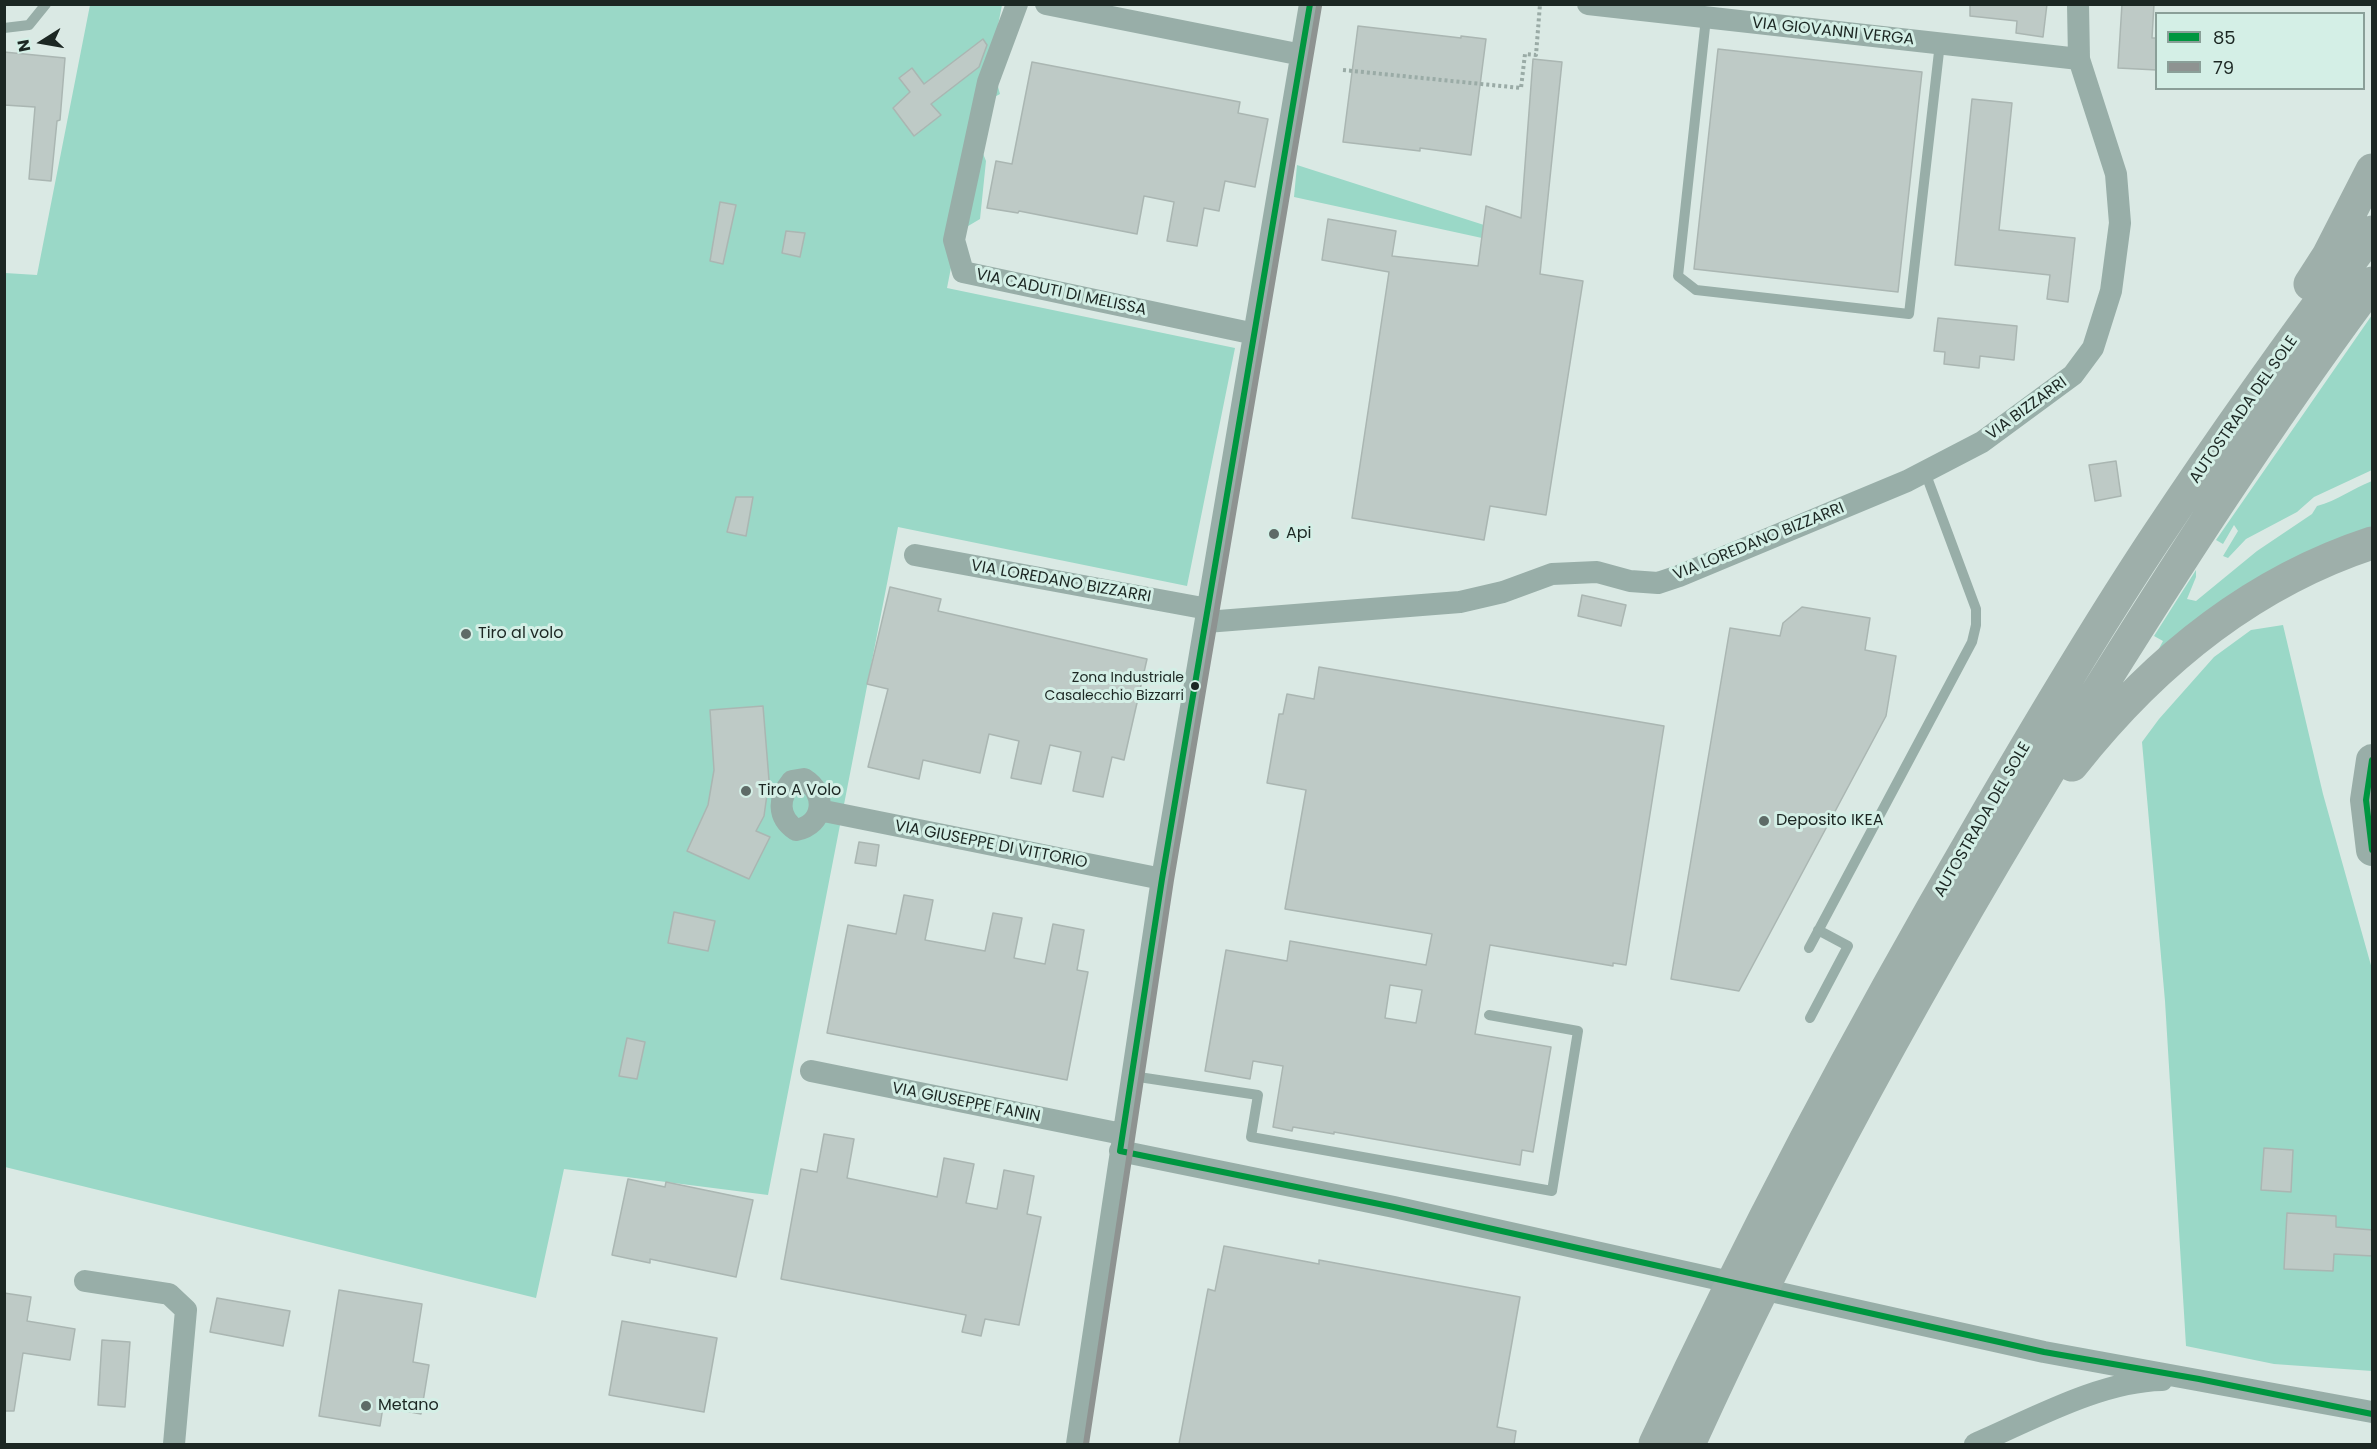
<!DOCTYPE html>
<html>
<head>
<meta charset="utf-8">
<style>
  body { margin:0 }
  #map { position:relative; width:2377px; height:1449px; overflow:hidden; background:#dae9e4; font-family:Poppins,sans-serif }
  canvas { display:block }
  .frame { position:absolute; inset:0; border:6px solid #1c2723; pointer-events:none }
  .legend { position:absolute; left:2155px; top:12px; width:210px; height:78px; box-sizing:border-box; background:#d4efe6; border:2px solid #8a9f98; margin:0; padding:8px 10px; list-style:none; font-size:18px; color:#1c2723 }
  .legend li { display:flex; align-items:center; gap:12px; height:30px }
  .legend b { width:30px; border:2px solid #8a9f98 }
  .north { position:absolute; left:12px; top:12px; width:60px; height:60px; -webkit-text-stroke:4px #d4efe6; paint-order:stroke; rotate:259deg; font-size:16px; font-weight:700; line-height:24px; text-align:center; color:#1c2723 }
  .north::after { content:''; display:block; margin:auto; width:21px; height:27px; background:#1c2723; clip-path:polygon(50% 0,100% 100%,50% 72%,0 100%) }
</style>
</head>
<body>
<div id="map">
<canvas width="2377" height="1449"></canvas>
<div class="frame"></div>
<ul class="legend">
<li><b style="height:8px;background:#009640"></b>85</li>
<li><b style="height:8px;background:#8e9391"></b>79</li>
</ul>
<div class="north">N</div>
</div>
<script>
const ctx = document.querySelector('canvas').getContext('2d');
ctx.lineJoin = 'round';
function fill(path, color) { ctx.fillStyle = color; ctx.fill(path, 'evenodd'); }
function trace(path, color, width, dash) { ctx.strokeStyle = color; ctx.lineWidth = width; ctx.lineCap = dash ? 'butt' : 'round'; ctx.setLineDash(dash || []); ctx.stroke(path); }
function write(font, color, halo, rows, align = 'center') {
  ctx.font = font + ' Poppins,sans-serif'; ctx.lineWidth = 6; ctx.setLineDash([]); ctx.textBaseline = 'middle'; ctx.strokeStyle = halo; ctx.fillStyle = color; for (const [text, x, y, turn = 0] of rows) {
    ctx.save(); ctx.translate(x, y); ctx.rotate((+turn || 0) * Math.PI / 180); ctx.textAlign = isNaN(turn) ? turn : align; if (halo) ctx.strokeText(text, 0, 0); ctx.fillText(text, 0, 0); ctx.restore();
  }
}
fill(new Path2D(`
  M90 5H1002L991 61 1000 94 983 103 976 136 986 161 980 219 958 232 947 288 1235 348 1187 586 898 527 768 1195 564 1169 536 1298 5 1167V273L37 275Z
  M1297 165 1484 225 1482 238 1294 197Z
  M2372 315V470L2314 497 2297 512 2246 539 2228 558 2223 556 2238 531 2234 525 2223 544 2216 540Z
  M2372 481V531L2154 658 2163 641 2154 636 2196 570V577L2187 599 2196 601 2257 551 2312 514 2317 506C2337 501 2353 488 2372 481Z
  M2283 625 2323 794 2372 969V1371L2274 1364 2186 1346 2165 1001 2142 742 2159 719 2214 657 2251 630Z`), '#9ad8c7');
const building = new Path2D(`
  M1970 4H2047L2043 37 2016 33 2017 21 1970 16Z
  M2122 4H2154L2152 38H2157V70L2118 68Z
  M1358 26 1461 38V36L1486 39 1471 155 1420 148V151L1343 142Z
  M983 39 987 45 979 67 931 104 941 115 914 136 893 108 910 92 899 78 912 68 924 84Z
  M1718 49 1922 72 1898 292 1694 269Z
  M4 52 65 58 60 120 57 121 51 181 29 179 35 107 4 105Z
  M1533 59 1562 62 1540 274 1583 281 1546 515 1490 506 1484 540 1352 518 1389 272 1322 260 1328 219 1396 231 1392 256 1478 266 1486 206 1521 218Z
  M1032 62 1240 102 1238 113 1268 119 1255 187 1225 181 1219 211 1204 208 1197 246 1167 241 1174 202 1144 196 1137 234 1019 211 1018 213 987 208 996 161 1012 164Z
  M1972 99 2012 103 1999 230 2075 238 2068 302 2047 299 2050 275 1955 265Z
  M720 202 736 205 723 264 710 261Z
  M786 231 805 233 800 257 782 253Z
  M1938 318 2017 326 2014 360 1980 356 1979 368 1944 364 1945 352 1934 351Z
  M2116 461 2121 496 2095 501 2089 465Z
  M736 497H753L746 536 727 532Z
  M890 587 941 599 938 611 1147 659 1124 760 1112 757 1103 797 1073 791 1081 752 1050 745 1041 784 1011 778 1019 741 989 734 980 773 923 760 919 779 868 767 888 689 867 684Z
  M1582 595 1626 605 1621 626 1578 616Z
  M1802 607 1870 618 1865 650 1896 656 1886 716 1739 991 1671 979 1730 628 1780 636 1783 623Z
  M1319 667 1664 726 1626 965 1613 963V966L1490 945 1475 1034 1551 1047 1533 1152 1522 1150 1520 1165 1334 1132V1134L1293 1127 1292 1131 1273 1127 1283 1066 1253 1061 1250 1079 1205 1071 1226 950 1287 961 1290 941 1426 965 1432 934 1285 909 1306 790 1267 783 1279 714H1283L1287 694 1314 699ZM1390 985 1422 990 1416 1023 1385 1018Z
  M763 706 769 780 764 816 756 831 770 837 749 879 687 851 708 805 714 770 710 710Z
  M859 842 879 845 876 866 855 863Z
  M904 895 933 900 925 940 985 951 993 913 1022 918 1014 958 1045 964 1053 924 1084 930 1077 970 1088 972 1067 1080 827 1033 848 925 896 934Z
  M674 912 715 921 708 951 668 943Z
  M627 1038 645 1042 637 1079 619 1076Z
  M824 1134 854 1139 847 1178 937 1197 944 1158 974 1164 966 1203 997 1209 1004 1170 1034 1176 1027 1214 1041 1217 1019 1325 985 1319 981 1336 962 1332 966 1315 781 1279 801 1169 817 1172Z
  M2264 1148 2293 1150 2291 1192 2261 1190Z
  M628 1179 665 1187 666 1182 753 1200 736 1277 650 1259V1263L612 1255Z
  M2287 1213 2336 1216V1227L2373 1230V1256L2334 1254 2333 1271 2284 1269Z
  M1224 1246 1319 1264V1260L1520 1297 1497 1427 1516 1431 1514 1444H1179L1208 1289 1215 1291Z
  M339 1290 422 1304 413 1362 429 1365 421 1414 383 1407 380 1426 319 1416Z
  M4 1293 31 1297 27 1321 75 1329 70 1360 23 1353 14 1411H4Z
  M217 1298 290 1311 283 1346 210 1332Z
  M622 1321 717 1338 704 1412 609 1395Z
  M102 1340 130 1342 125 1407 98 1405Z`);
fill(building, '#becac6');
trace(building, '#aab6b2', 1.5);
trace(new Path2D(`
  M1343 70 1521 88 1525 54 1536 55 1540 4`), '#9aaba6', 4, [3, 3]);
trace(new Path2D(`
  M1706 18 1678 276 1696 290 1909 314 1940 43
  M4 28 29 25 46 4
  M1809 948 1972 642 1976 625V609L1925 472
  M1810 1018 1848 946 1818 930
  M1132 1076 1258 1095 1251 1137 1552 1191 1578 1031 1489 1015`), '#98aea8', 10);
trace(new Path2D(`
  M1017 4 988 82 960 212 954 240 963 272 1255 334
  M1046 4 1302 55
  M1588 4 2079 59
  M915 555 1208 609
  M1206 622 1460 602 1503 592 1552 574 1597 572 1630 581 1658 583 1679 576 1907 481 1982 442 2073 375 2093 348 2111 291 2120 223 2116 174 2079 59 2078 4
  M804 779C827 793 825 824 796 830 777 817 778 798 792 781Z
  M819 810 1162 879
  M811 1071 1122 1134
  M1120 1151 1394 1207 2044 1352 2372 1412
  M85 1281 169 1294 186 1310 174 1444
  M1077 1444 1162 879 1310 4
  M1975 1444C2031 1420 2100 1381 2162 1380`), '#98aea8', 22);
trace(new Path2D(`
  M2372 760 2366 800 2372 850`), '#99aea8', 32);
trace(new Path2D(`
  M2310 284 2328 256 2372 170
  M2072 765C2151 665 2250 583 2372 543
  M1655 1444C1752 1234 1861 1029 1978 829 2036 729 2095 629 2159 533 2227 430 2299 330 2372 232
  M1689 1444C1803 1193 1937 952 2082 717 2174 569 2268 423 2372 283`), '#9eafaa', 33);
trace(new Path2D(`
  M2372 760 2366 800 2372 850
  M1120 1151 1394 1207 2044 1352 2199 1379 2372 1414
  M1120 1151 1162 879 1310 4`), '#009640', 6);
trace(new Path2D(`
  M1086 1444 1171 880 1319 6`), '#8e9391', 6);
for (const [x, y, r, color] of [
  [1274,534,6,"#5e6b67"],
  [466,634,6,"#5e6b67"],
  [1195,686,5,"#1c2723"],
  [746,791,6,"#5e6b67"],
  [1764,821,6,"#5e6b67"],
  [366,1406,6,"#5e6b67"]
]) { const dot = new Path2D(); dot.arc(x, y, r, 0, 2 * Math.PI); ctx.fillStyle = color; ctx.fill(dot); trace(dot, '#d4efe6', 2); }
write('14px', '#1c2723', '#d4efe6', [
  ["Zona Industriale",1184,678],
  ["Casalecchio Bizzarri",1184,696]
], 'right');
write('16px', '#1c2723', '#d4efe6', [
  ["VIA GIOVANNI VERGA",1833,32,6],
  ["VIA CADUTI DI MELISSA",1061,293,12],
  ["VIA BIZZARRI",2027,409,-36],
  ["AUTOSTRADA DEL SOLE",2244,410,-55],
  ["VIA LOREDANO BIZZARRI",1759,542,-22],
  ["VIA LOREDANO BIZZARRI",1061,582,10],
  ["AUTOSTRADA DEL SOLE",1983,820,-60],
  ["VIA GIUSEPPE DI VITTORIO",991,845,11],
  ["VIA GIUSEPPE FANIN",966,1103,11]
]);
write('16px', '#1c2723', '#d4efe6', [
  ["Api",1286,534],
  ["Tiro al volo",478,634],
  ["Tiro A Volo",758,791],
  ["Deposito IKEA",1776,821],
  ["Metano",378,1406]
], 'left');
</script>
</body>
</html>
